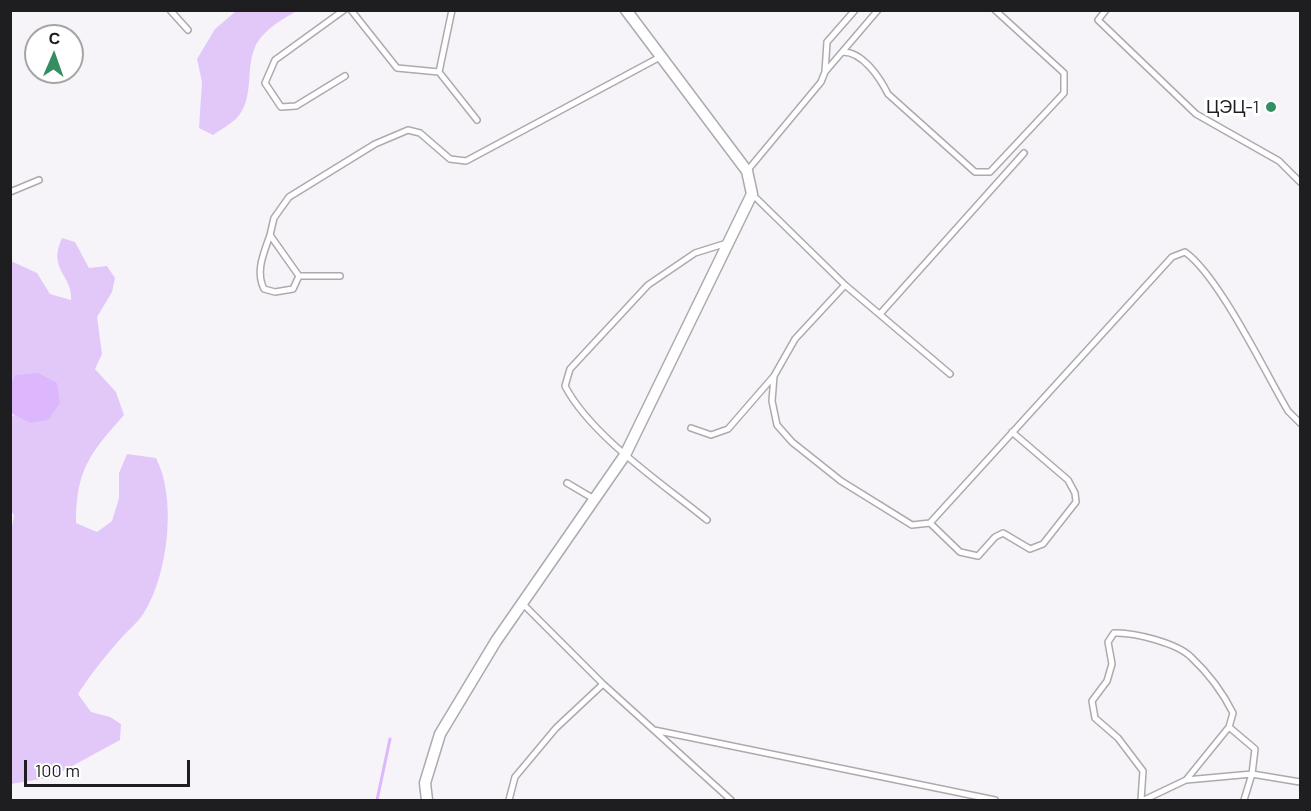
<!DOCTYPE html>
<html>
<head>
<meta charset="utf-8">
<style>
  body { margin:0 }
  #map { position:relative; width:1311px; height:811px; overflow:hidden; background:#f7f4f9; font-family:Barlow,sans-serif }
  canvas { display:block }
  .frame { position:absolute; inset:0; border:12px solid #1e1d1f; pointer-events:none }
  .north { position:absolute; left:24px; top:24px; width:60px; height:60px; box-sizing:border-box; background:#fff; border:2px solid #a5a5a5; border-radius:50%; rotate:2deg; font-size:16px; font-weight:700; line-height:24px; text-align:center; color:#1e1d1f }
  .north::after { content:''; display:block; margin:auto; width:21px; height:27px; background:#358d62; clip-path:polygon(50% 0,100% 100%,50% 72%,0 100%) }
  .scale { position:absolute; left:24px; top:760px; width:166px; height:27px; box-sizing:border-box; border:3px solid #1e1d1f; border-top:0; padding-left:8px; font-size:18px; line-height:21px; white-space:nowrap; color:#1e1d1f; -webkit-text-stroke:4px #fff; paint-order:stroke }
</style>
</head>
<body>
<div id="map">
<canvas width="1311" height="811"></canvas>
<div class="frame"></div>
<div class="north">С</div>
<div class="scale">100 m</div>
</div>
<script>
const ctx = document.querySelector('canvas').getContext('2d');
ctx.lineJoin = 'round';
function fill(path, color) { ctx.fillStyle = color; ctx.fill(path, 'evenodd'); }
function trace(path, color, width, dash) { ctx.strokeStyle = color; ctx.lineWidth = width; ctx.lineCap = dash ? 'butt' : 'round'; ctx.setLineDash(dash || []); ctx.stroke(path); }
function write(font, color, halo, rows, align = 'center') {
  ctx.font = font + ' Barlow,sans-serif'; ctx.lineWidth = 6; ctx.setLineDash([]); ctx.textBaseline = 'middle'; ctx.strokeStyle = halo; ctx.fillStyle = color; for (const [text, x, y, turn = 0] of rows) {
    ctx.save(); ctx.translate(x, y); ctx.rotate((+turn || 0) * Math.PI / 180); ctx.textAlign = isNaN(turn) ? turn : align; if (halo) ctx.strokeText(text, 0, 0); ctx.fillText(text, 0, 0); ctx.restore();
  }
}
fill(new Path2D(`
  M236 11H297C282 19 262 31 255 47 245 70 255 99 236 119 229 125 220 130 213 135L199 128 202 82 197 59 215 29Z
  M62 238 75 242 89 268 107 266 115 278 112 292 97 317 102 354 95 369 116 392 124 415C90 453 76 470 76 523L97 532 112 521 119 498V473L127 454 156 458C177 498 168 573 145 611 140 620 131 628 124 635 107 654 92 672 78 694L91 712 110 717 121 724 120 740 52 777 11 784 10 538 14 515 10 510 11 413 14 417 11 384V261L37 273 50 294 71 300C73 275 47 270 62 238Z`), '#e2c8f9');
fill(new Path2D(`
  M38 373 57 383 60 403 48 420 30 423 11 413V384L15 375Z`), '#ddb7fd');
trace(new Path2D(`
  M377 800 390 739`), '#ddb7fd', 3);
const service = new Path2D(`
  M170 10 188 30
  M344 10 275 60 265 83 281 107 296 106 345 76
  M351 10 397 68 439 72
  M452 10 439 72 477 120
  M1106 10 1098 20 1196 114 1279 161 1300 182
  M843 52C863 52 880 78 888 94L975 172H990L1064 93V73L995 10
  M825 72 878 10
  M747 171 821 82 825 72 827 42 855 10
  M10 192 39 180
  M752 194 845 285 950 374
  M270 235C264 253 255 271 264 289L275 292 293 289 299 276
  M340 276H299L270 235 274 218 289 197 375 144 408 130 420 133 450 159 466 161 660 57
  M880 314 1024 153
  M774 376 772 401 777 425 792 442 841 481 912 525 930 523 1172 257 1185 252C1219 276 1265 372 1288 411L1300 423
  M691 428 711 435 728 429 774 376 795 339 845 285
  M567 483 594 499
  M707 520C663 484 591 436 565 386L570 369 648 285 695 253 727 243
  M930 523 960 552 978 556 995 537 1003 533 1030 549 1043 544 1076 502 1075 493 1068 480 1012 432
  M522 603 603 684 731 800
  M654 730 995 800
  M1186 780 1252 774 1255 749 1229 727
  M509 800 515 777 556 728 603 684
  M1141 800 1143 771 1118 738 1095 718 1092 701 1107 681 1112 664 1108 642 1114 633C1133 632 1177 643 1191 657 1207 672 1223 693 1233 713L1229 727 1186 780 1144 800
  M1244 800 1252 774 1300 782`);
const minor = new Path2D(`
  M427 800 425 783 440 734 496 641 625 455 752 194 747 171 626 10`);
trace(service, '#acaaae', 8);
trace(minor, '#acaaae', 13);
trace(service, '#fff', 5);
trace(minor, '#fff', 10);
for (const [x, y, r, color] of [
  [1271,107,6,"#358d62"]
]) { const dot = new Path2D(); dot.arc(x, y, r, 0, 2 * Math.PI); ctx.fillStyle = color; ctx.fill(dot); trace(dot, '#fff', 2); }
write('18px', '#1e1d1f', '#fff', [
  ["ЦЭЦ-1",1259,107]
], 'right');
</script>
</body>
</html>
